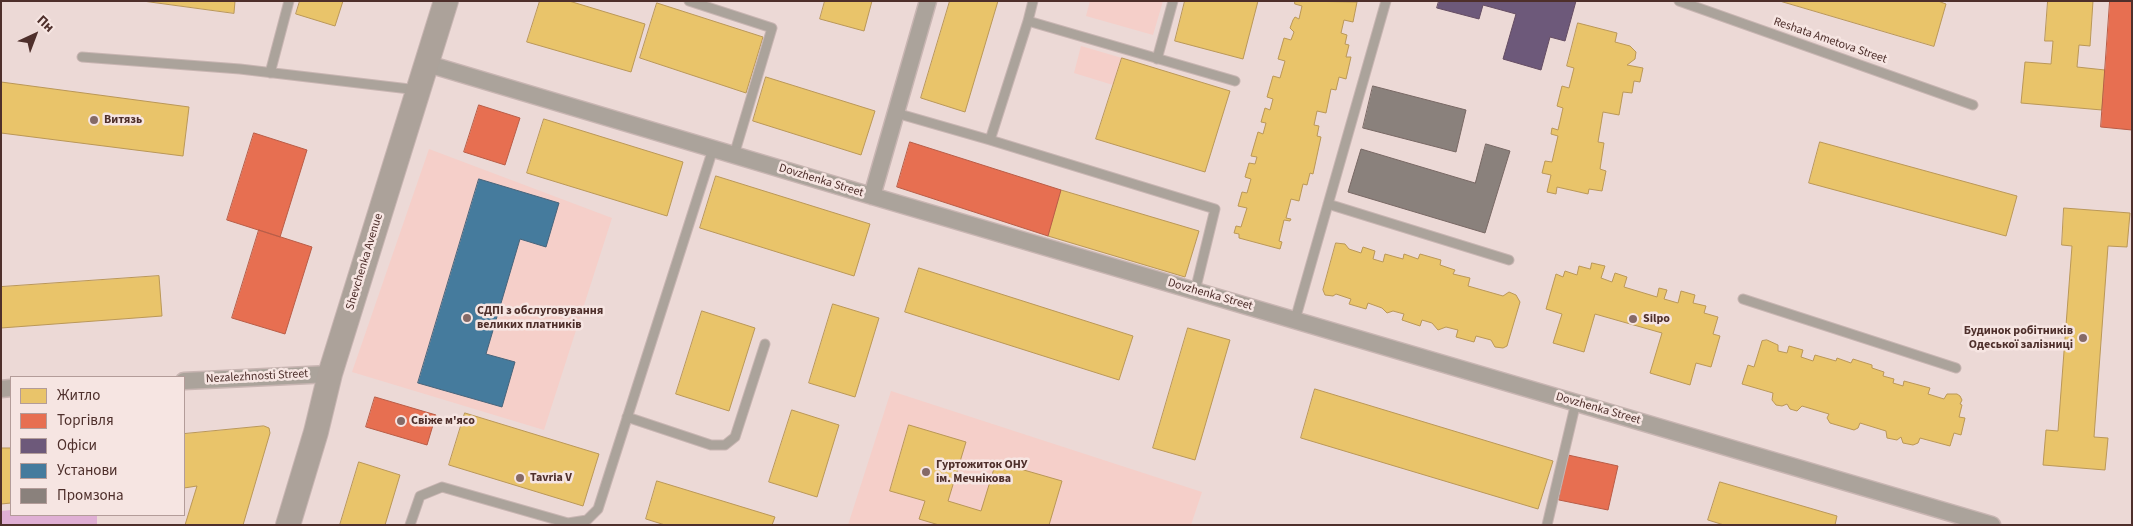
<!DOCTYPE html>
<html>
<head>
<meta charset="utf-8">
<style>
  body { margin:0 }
  #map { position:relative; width:2133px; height:526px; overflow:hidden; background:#ecd9d6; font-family:"Source Sans 3",sans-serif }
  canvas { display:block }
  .frame { position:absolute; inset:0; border:2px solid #4e2f2b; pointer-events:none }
  .legend { position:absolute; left:10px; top:376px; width:175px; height:140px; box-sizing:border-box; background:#f6e5e2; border:1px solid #b39c99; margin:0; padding:6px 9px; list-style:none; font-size:15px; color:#4e2f2b }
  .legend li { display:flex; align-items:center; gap:10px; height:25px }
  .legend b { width:25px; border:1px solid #b39c99 }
  .north { position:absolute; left:10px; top:10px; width:50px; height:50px; -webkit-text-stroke:4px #f6e5e2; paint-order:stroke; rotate:43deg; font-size:14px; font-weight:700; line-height:20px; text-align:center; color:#4e2f2b }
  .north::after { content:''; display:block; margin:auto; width:18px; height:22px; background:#4e2f2b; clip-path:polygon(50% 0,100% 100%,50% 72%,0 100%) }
</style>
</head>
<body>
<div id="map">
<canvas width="2133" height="526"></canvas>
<div class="frame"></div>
<ul class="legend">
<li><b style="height:14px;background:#e9c46a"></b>Житло</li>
<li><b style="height:14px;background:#e76f51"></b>Торгівля</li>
<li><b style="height:14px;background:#6d597a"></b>Офіси</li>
<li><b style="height:14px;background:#457b9d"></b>Установи</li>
<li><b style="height:14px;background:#8a817c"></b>Промзона</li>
</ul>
<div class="north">Пн</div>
</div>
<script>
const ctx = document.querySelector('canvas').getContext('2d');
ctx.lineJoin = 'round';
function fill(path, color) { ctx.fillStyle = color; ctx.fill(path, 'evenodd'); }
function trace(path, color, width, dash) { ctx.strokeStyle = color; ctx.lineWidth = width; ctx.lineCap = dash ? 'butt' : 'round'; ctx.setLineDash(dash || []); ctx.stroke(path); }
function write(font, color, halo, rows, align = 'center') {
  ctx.font = font + ' "Source Sans 3",sans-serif'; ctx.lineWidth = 5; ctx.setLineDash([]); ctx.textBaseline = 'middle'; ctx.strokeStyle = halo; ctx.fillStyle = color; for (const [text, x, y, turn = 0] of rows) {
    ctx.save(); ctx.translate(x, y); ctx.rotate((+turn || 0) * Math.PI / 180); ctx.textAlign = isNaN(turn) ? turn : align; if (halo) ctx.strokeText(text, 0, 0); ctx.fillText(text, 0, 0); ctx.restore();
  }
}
fill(new Path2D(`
  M1090 1H1163L1153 35 1086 16Z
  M1081 46 1122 58 1113 85 1074 73Z
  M429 149 612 218 544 430 352 372Z
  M891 391 1202 492 1191 525H848Z`), '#f5cfc9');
fill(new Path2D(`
  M11 510V515H97V525H1V511Z`), '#dfafd4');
const homes = new Path2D(`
  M143 1H235L234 13Z
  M300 1H343L335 26 296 14Z
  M540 1H569L645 24 631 72 527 42Z
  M825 1H872L864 31 820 19Z
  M950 1H998L965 112 921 98Z
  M1185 1H1258L1243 59 1175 41Z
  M1295 1 1357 2 1353 22 1344 20 1341 33 1347 35 1345 44 1349 45 1346 57H1351L1346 79 1339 77 1336 90 1331 89 1326 113 1317 111 1314 125 1319 126 1317 136 1321 137 1313 174 1310 173 1307 185 1303 184 1299 201 1291 199 1286 218 1291 219 1290 221 1284 220 1279 241 1282 242 1280 249 1239 238V234L1234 233 1236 226 1241 227 1247 208 1238 206 1242 192 1247 193 1251 179 1245 177 1249 163 1255 164 1257 157 1251 156 1258 132 1263 134 1266 123 1261 122 1265 108 1270 110 1273 99 1267 97 1273 76 1280 78 1285 61 1278 59 1284 38 1291 40 1294 32 1290 28 1293 20 1295 17 1299 19 1302 6 1295 4Z
  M1780 1H1938L1946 4 1934 46Z
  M2048 1H2093L2090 46 2079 45 2077 67 2105 70 2102 110 2021 103 2025 62 2051 64 2053 41H2045Z
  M657 3 763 37 746 93 640 58Z
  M1578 23 1617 33 1615 42 1630 46 1636 52 1635 59 1627 65 1643 68 1640 82 1634 81 1632 93 1623 92 1619 115 1603 112 1598 142 1604 143 1600 169 1606 171 1602 191 1589 189 1588 194 1557 187 1556 194 1547 192 1551 175 1542 173 1545 161 1552 162 1558 136 1551 134 1552 128 1558 130 1563 108 1557 106 1562 86 1569 88 1574 68 1567 66Z
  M1122 58 1230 91 1205 172 1096 139Z
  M766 77 875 111 861 155 753 121Z
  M1 82 189 107 183 156 1 133Z
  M544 119 683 162 667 216 527 173Z
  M1820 142 2017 196 2006 236 1809 183Z
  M716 176 870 224 854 276 700 228Z
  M1061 190 1199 231 1185 277 1048 236Z
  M2064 208 2130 213 2127 247 2108 246 2094 437 2108 438 2105 470 2043 465 2046 430 2058 431 2072 246 2062 245Z
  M1336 243 1345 244 1349 249 1361 253 1363 247 1375 251 1373 259 1383 262 1385 254 1403 259 1404 254 1418 259 1420 254 1441 260 1440 265 1455 270 1453 274 1470 278 1468 286 1503 296 1509 292 1516 295 1520 302 1507 346 1503 348 1495 347 1491 340 1476 336 1474 342 1456 337 1458 330 1446 327 1438 330 1432 323 1422 320 1420 326 1402 320 1404 314 1393 311 1387 313 1382 308 1368 303 1366 309 1349 304 1351 299 1336 294 1333 296 1325 295 1323 290Z
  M1592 263 1605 266 1601 278 1612 282 1615 273 1627 277 1624 287 1657 297 1659 288 1667 290 1664 299 1678 303 1681 291 1695 295 1693 303 1706 306 1704 313 1718 317 1713 334 1720 336 1711 367 1696 363 1690 385 1650 373 1662 333 1595 314 1584 352 1553 343 1562 314 1546 309 1556 274 1563 277 1565 271 1577 275 1579 266 1590 269Z
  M919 268 1133 336 1119 380 905 312Z
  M159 276 162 316 1 328V287Z
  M833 304 879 318 855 397 809 383Z
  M702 311 755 328 729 411 676 394Z
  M1188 328 1230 340 1195 460 1153 448Z
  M1767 340 1778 345V351L1787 353 1789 346 1803 350 1801 357 1813 361 1815 355 1836 361 1837 358 1851 363 1853 359 1872 365V368L1884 372 1883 376 1894 379 1893 383 1903 386 1904 381 1930 388 1928 394 1944 399 1947 394H1957L1960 396 1962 400 1960 404 1962 405 1959 417 1965 418 1961 435 1954 433 1950 446 1920 438 1918 443 1913 445 1903 443 1901 437 1897 440 1887 438 1886 431 1860 423 1858 428 1854 430 1830 423 1827 418 1829 414 1802 406 1797 411 1790 409 1787 404 1782 406 1776 405 1772 400 1773 393 1742 384 1748 365 1754 367 1762 341Z
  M1315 389 1553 461 1538 509 1301 438Z
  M792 410 839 425 817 497 769 482Z
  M465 413 599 454 583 506 449 465Z
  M909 425 966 442 948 501 981 511 996 462 1062 481 1049 525H939L919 519 925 501 890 491Z
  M264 426 269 428 270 433 243 525H185L197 486 184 488V434Z
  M1 448H11V503L1 504Z
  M359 462 400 475 385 525H340Z
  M657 481 775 517 772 525H665L646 519Z
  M1720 482 1837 516 1835 525H1724L1708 520Z`);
fill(homes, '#e9c46a');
trace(homes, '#ba9757', 1);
const shops = new Path2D(`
  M2110 1H2132V130L2101 127Z
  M479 105 520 118 505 165 464 152Z
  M254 133 307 150 280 237 227 220Z
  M910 142 1061 190 1048 236 897 187Z
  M259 230 312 247 285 334 232 318Z
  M375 397 436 415 427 445 366 427Z
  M1568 455 1618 466 1608 510 1559 500Z`);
fill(shops, '#e76f51');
trace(shops, '#b95c46', 1);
const offices = new Path2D(`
  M1439 1H1576L1565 41 1550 37 1541 70 1503 59 1516 14 1483 5 1479 19 1437 8Z`);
fill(offices, '#6d597a');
trace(offices, '#644c62', 1);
const public = new Path2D(`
  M479 179 559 203 546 247 520 239 486 354 515 362 502 407 418 383Z`);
fill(public, '#457b9d');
trace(public, '#48647b', 1);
const industry = new Path2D(`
  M1373 86 1466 110 1456 152 1363 128Z
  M1486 144 1510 151 1485 233 1348 192 1361 149 1475 183Z`);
fill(industry, '#8a817c');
trace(industry, '#786864', 1);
const lane = new Path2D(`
  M689 1 772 28 734 155
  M1033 1 1028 21 1235 81
  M1679 1 1973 105
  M1028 21 990 140 1215 209 1195 291
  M82 57 240 69 418 90
  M1157 59 1173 1
  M270 73 289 1
  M896 113 990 140
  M1328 204 1509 260
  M1743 299 1956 368
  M1295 320 1386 1
  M627 417 711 445H725L735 437 765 344
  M410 525 420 496 442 487 568 523 587 520 598 509 713 149
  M1547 525 1576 402`);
const street = new Path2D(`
  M428 64 872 196 1992 525
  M872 196 928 1
  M184 381 330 374
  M1 389 11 388`);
const secondary = new Path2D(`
  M288 525 316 432 330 374 446 1`);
trace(lane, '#c8b5b2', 11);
trace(street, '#c8b5b2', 19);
trace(secondary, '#c8b5b2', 26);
trace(lane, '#aba39b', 9);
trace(street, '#aba39b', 16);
trace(secondary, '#aca29a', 24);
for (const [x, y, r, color] of [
  [94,120,5,"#856a67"],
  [467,318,5,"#856a67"],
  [1633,319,5,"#856a67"],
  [2083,338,5,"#856a67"],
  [401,421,5,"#856a67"],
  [926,472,5,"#856a67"],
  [520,478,5,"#856a67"]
]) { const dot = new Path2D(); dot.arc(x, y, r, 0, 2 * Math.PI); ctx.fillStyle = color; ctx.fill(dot); trace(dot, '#f6e5e2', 2); }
write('12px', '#4e2f2b', '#f6e5e2', [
  ["Reshata Ametova Street",1830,41,19],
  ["Dovzhenka Street",821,181,17],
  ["Shevchenka Avenue",365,262,-73],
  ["Dovzhenka Street",1210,295,16],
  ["Nezalezhnosti Street",257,377,-3],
  ["Dovzhenka Street",1598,409,16]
]);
write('bold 12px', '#4e2f2b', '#f6e5e2', [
  ["Витязь",104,120],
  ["СДПІ з обслуговування",477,311],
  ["великих платників",477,325],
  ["Silpo",1643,319],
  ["Будинок робітників",2073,331,"right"],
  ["Одеської залізниці",2073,345,"right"],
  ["Свіже м'ясо",411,421],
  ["Гуртожиток ОНУ",936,465],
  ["ім. Мечнікова",936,479],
  ["Tavria V",530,478]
], 'left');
</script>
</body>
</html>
